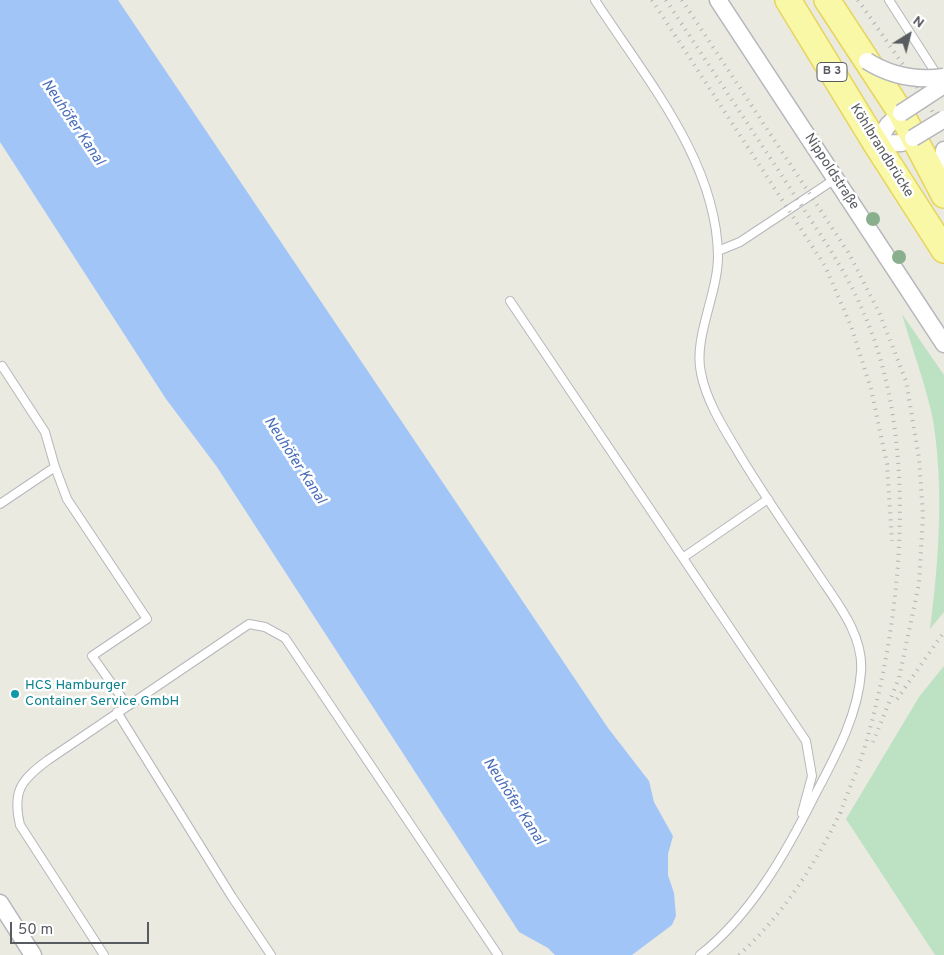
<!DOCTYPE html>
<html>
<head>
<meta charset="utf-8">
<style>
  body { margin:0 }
  #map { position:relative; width:944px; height:955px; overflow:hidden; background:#ebeae0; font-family:Overpass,sans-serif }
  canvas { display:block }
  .north { position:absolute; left:884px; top:10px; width:50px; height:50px; -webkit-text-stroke:4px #fff; paint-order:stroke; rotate:36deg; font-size:14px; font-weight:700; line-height:20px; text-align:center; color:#585b60 }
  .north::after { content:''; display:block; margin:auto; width:18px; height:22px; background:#585b60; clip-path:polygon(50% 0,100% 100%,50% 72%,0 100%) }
  .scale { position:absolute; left:10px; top:922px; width:139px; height:22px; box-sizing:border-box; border:2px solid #585b60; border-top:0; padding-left:6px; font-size:15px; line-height:18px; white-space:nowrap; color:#585b60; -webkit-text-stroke:4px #fff; paint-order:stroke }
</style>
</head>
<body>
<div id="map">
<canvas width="944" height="955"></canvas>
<div class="north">N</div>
<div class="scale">50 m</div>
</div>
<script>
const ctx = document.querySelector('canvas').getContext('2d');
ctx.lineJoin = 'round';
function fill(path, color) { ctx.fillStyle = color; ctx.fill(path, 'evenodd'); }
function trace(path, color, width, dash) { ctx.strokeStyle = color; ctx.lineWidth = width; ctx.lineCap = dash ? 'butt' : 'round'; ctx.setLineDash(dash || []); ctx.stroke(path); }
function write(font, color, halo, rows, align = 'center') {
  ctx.font = font + ' Overpass,sans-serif'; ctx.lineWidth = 5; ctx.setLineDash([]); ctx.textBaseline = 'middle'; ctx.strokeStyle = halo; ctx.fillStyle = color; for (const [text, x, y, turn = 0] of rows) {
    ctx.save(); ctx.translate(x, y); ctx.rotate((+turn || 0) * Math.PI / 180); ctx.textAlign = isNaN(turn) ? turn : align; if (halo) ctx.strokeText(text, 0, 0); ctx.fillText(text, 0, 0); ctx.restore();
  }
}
fill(new Path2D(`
  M902 314 944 375V612L930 629C939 559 944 489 933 420 926 385 912 349 902 314Z
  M944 666V955H935L846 819 919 697Z`), '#bde1c3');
fill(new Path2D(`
  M0 0H118L608 728 649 781 654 802 673 836 668 854V875L674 893 676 916 672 925 632 955H555L548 948 519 932 217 467 166 399 0 142Z`), '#a2c5f8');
const service = new Path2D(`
  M595 0C644 76 717 161 718 256 718 294 693 338 701 373 706 399 721 424 735 447 760 490 790 532 818 574 837 603 864 635 861 672 858 715 836 755 816 793 787 851 752 914 700 955
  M889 0 939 78
  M718 251 740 242 835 179
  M510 301 806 741 812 776 802 813
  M0 367 2 366 45 432 55 467 67 499 147 619 92 656 127 705
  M0 504 55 467
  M684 557 768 499
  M117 712 232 897 271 955
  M104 955 20 825C12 791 21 780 48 760L249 624 265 627 285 638 498 955`);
const minor = new Path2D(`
  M718 0 944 344
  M901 113 888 125 876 144 901 143 913 138
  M942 187 944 150
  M0 903 33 955`);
const primary = new Path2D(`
  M788 0 876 144 944 250
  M827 0 901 113 944 195`);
trace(service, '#b5b7bc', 10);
trace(minor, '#b5b7bc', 19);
trace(primary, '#e6d55d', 28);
trace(service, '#fff', 8);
trace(minor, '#fff', 16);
trace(primary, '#f9f8a6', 25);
trace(new Path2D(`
  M652 0 825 266 851 326 871 389 887 464 892 541
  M666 0C706 61 746 121 786 182 814 226 845 267 865 316 919 442 903 614 866 743 859 767 848 791 840 814
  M682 0 848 252 879 312 906 381 919 458 923 515 919 584 899 678 871 747
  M858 0 904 66 944 130
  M897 699 944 632
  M739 955C783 915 817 862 842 809`), '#b1b2b2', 4, [1, 6]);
const minorBridge = new Path2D(`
  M867 61C891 76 916 81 944 77
  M901 113 944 85
  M913 138 944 119`);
trace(minorBridge, '#b5b7bc', 19, []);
trace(minorBridge, '#fff', 16);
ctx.fillStyle = '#89af8c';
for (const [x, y] of [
  [873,219],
  [899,257]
]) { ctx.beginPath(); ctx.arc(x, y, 7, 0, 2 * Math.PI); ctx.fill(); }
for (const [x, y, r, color] of [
  [15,694,5,"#0f9aa8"]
]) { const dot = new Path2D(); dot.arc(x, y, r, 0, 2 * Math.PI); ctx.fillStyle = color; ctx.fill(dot); trace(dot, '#fff', 2); }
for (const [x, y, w] of [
  [832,72,30]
]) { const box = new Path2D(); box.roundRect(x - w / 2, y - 9.5, w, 19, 4); ctx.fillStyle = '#fff'; ctx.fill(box); trace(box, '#585b60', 1); }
write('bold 12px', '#585b60', null, [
  ["B 3",832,72]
]);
write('14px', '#585b60', '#fff', [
  ["Köhlbrandbrücke",881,151,58],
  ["Nippoldstraße",831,172,57]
]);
write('14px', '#0d838f', '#fff', [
  ["HCS Hamburger",25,686],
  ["Container Service GmbH",25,702]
], 'left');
write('italic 15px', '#486db9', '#fff', [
  ["Neuhöfer Kanal",72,123,56],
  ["Neuhöfer Kanal",294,461,57],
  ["Neuhöfer Kanal",513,802,57]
]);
</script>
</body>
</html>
